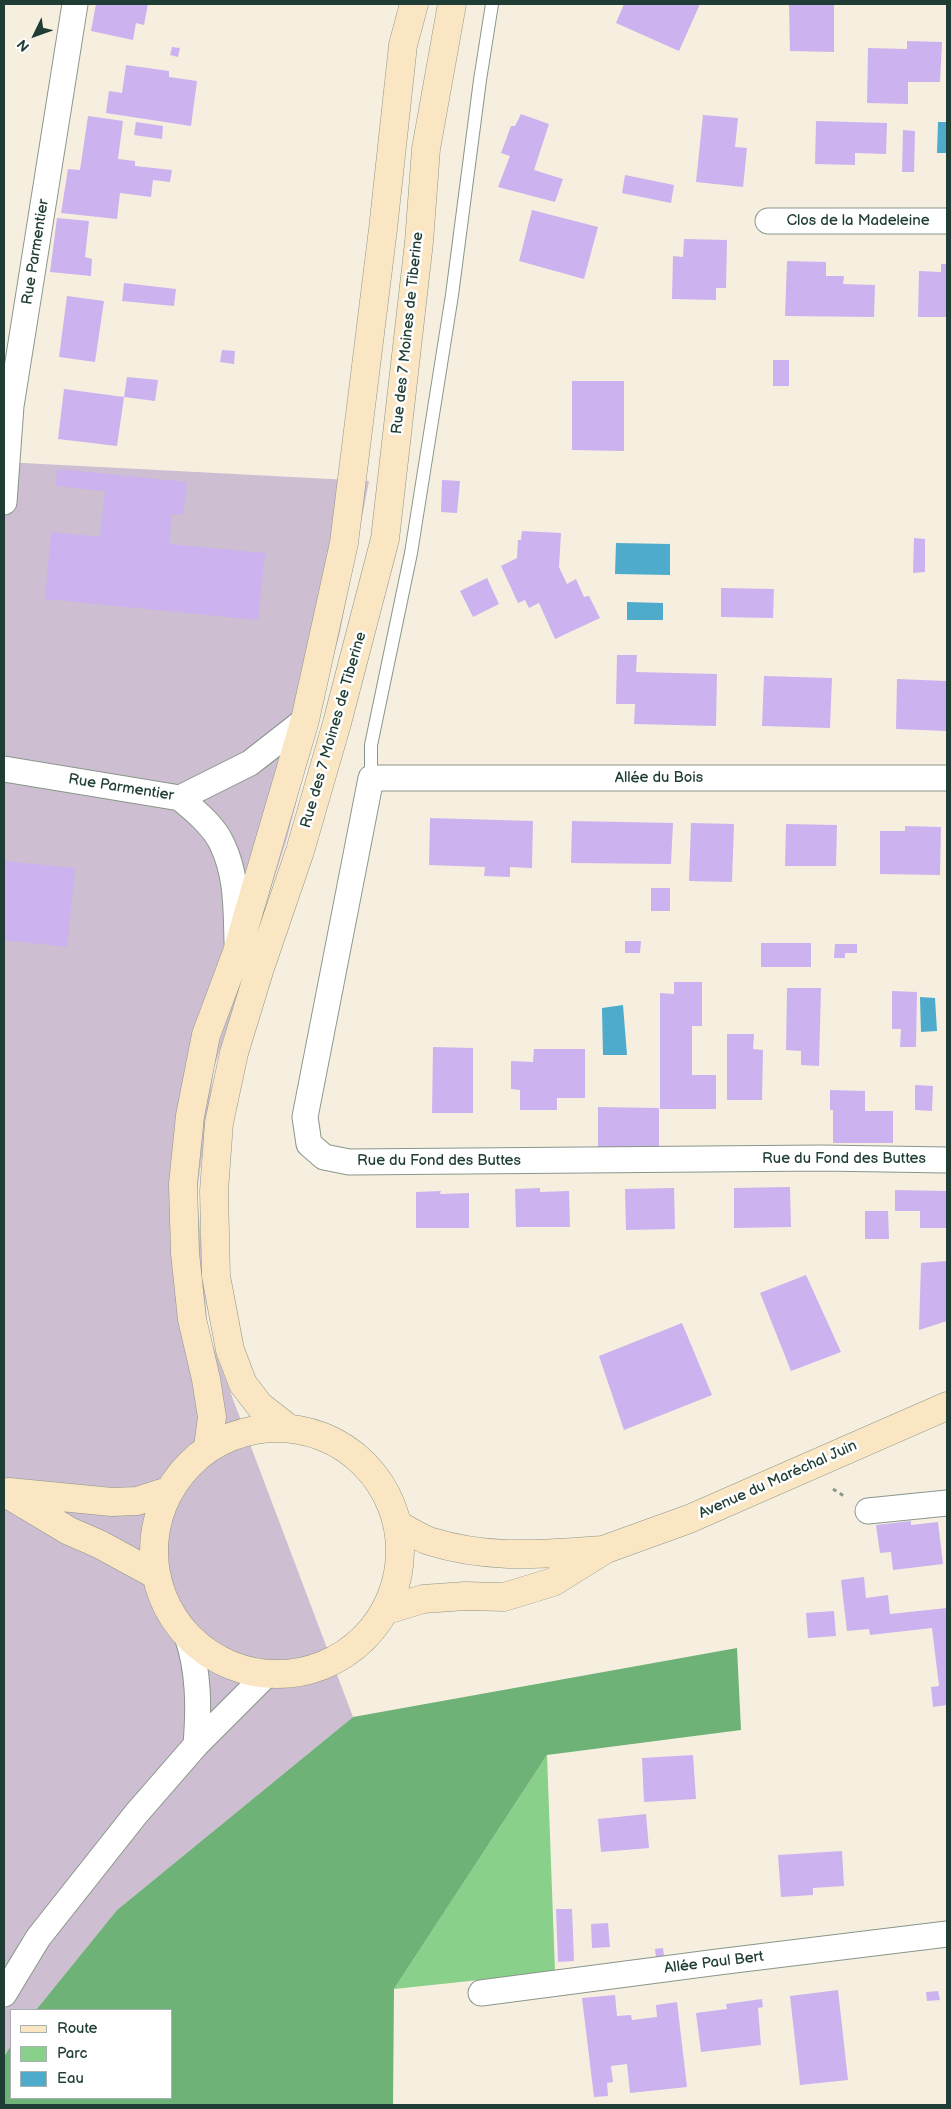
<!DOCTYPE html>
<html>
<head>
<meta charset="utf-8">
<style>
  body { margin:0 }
  #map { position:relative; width:951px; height:2109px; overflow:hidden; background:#f6efdf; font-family:"Balsamiq Sans",sans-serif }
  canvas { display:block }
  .frame { position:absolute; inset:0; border:5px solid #1f3d34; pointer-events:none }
  .legend { position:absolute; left:10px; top:2009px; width:162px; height:90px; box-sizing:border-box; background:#fff; border:1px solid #a5b1ae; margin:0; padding:6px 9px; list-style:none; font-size:15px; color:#1f3d34 }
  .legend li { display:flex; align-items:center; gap:10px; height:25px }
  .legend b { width:25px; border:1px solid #a5b1ae }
  .north { position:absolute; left:10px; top:10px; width:50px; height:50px; -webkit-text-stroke:4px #fff; paint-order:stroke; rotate:228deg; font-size:14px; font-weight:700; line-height:20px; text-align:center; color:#1f3d34 }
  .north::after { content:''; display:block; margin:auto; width:18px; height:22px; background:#1f3d34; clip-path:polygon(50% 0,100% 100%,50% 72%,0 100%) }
</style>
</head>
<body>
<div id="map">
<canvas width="951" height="2109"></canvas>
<div class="frame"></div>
<ul class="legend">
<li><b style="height:6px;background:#fbe6c4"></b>Route</li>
<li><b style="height:14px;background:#89d08b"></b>Parc</li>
<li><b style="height:14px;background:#4eabcc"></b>Eau</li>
</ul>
<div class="north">N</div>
</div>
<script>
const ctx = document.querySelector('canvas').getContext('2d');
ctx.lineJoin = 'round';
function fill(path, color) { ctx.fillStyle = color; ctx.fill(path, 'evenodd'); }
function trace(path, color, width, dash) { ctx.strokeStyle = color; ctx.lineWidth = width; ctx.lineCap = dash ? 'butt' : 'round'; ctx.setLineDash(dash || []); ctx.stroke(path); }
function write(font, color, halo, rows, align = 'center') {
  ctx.font = font + ' "Balsamiq Sans",sans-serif'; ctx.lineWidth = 5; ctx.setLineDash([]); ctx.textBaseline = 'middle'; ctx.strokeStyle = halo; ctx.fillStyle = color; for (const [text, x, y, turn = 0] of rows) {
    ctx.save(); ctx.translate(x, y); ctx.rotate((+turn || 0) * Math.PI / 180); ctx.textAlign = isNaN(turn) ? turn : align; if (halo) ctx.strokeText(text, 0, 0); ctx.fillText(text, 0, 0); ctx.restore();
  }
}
fill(new Path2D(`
  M4 462 369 481 340 632 287 838 214 1068 197 1192 208 1333 353 1717 117 1910 36 2010H11V2045L4 2057Z`), '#cdbed2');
fill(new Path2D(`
  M547 1755 555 1972 394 1989Z`), '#89d08b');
fill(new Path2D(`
  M737 1648 741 1730 547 1755 394 1989 393 2105H4V2057L11 2045V2098H171V2010H36L117 1910 353 1717Z`), '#6eb277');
fill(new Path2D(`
  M938 122H947V153H937Z
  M616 543 670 544V575L615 574Z
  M627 602 663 603V620H627Z
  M920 997 935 998 937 1031 921 1032Z
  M623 1005 627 1055H603L602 1008Z`), '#4eabcc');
fill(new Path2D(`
  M96 4H148L144 25 136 23 133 40 91 31Z
  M624 4H700L679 51 616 23Z
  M789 4H834V52L790 51Z
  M907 41 942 42 940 82H908V104L867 103 868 48 907 49Z
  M172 47 180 48 178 57 170 55Z
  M126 65 169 71V77L197 81 191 126 106 113 109 91 122 93Z
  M521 114 549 124 534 170 563 179 555 202 498 187 510 156 501 153 511 126H515Z
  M703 115 738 118 735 147 747 148 743 187 696 182Z
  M88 116 123 121 118 159 135 161V166L172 170 170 182 153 180 151 197 120 193 117 219 61 213 68 169 80 170Z
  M816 121 887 123 886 154 855 153V165L815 164Z
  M136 122 163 126 162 139 134 135Z
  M903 130 915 131 914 172H902Z
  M625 175 674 185 671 203 622 193Z
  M532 210 598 227 584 279 519 261Z
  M57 218 89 221 85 257 92 259 91 276 50 272Z
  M684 239 727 240 726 288H716V300L672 299 673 256 683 257Z
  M787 261 826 262V276H844L843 284 875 285 874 317 785 316Z
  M941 264H947V317H918L919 271 941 272Z
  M124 283 176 289 174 306 122 301Z
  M67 296 104 301 95 362 59 357Z
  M222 350 235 351 234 364 220 362Z
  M773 360H789V386H773Z
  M127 377 158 380 155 401 124 397 117 446 58 439 64 389 124 397Z
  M572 381H624V451L572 450Z
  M57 469 187 482 183 515 172 514 169 544 265 553 258 620 45 599 51 532 100 537 105 491 56 486Z
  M442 480 460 481 457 513 441 512Z
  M522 531 561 533 559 567 567 584 576 579 584 597 589 596 600 618 555 639 539 603 529 608 525 600 518 603 501 566 517 558 518 540H521Z
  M914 538 925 539V572L913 573Z
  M487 578 499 604 473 617 460 591Z
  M721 588 774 589 773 618 721 617Z
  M617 655H637L636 672 717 674 716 726 634 724 635 704H616Z
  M764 676 832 678 830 728 762 726Z
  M897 679 947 681V731L896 729Z
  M430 818 533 821 532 868 510 867V877L484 876 485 867 429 865Z
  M572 821 673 823 671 864 571 863Z
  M691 823 734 824 732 882 689 881Z
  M786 824 837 825 836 866H785Z
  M905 826 941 827 940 875 880 874V831H905Z
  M4 861 75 868 67 947 4 940Z
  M651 888H670V911H651Z
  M625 941H641L640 953H625Z
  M761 943H811V967H761Z
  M835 944H857V953H845V958H834Z
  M674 982H702V1026H692V1075H716V1109H660V993L674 994Z
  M787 988H821L819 1066 801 1065V1051L786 1050Z
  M892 991 917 992 916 1047H900L901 1029H892Z
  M727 1034H754L753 1049 763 1050 762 1100H727Z
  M433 1047 473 1048V1113H432Z
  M534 1049H585V1098H557V1110H520V1090L511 1089V1061L533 1062Z
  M915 1085 933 1086 932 1111 915 1110Z
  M830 1090 865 1091V1111H893V1143H833V1110H830Z
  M598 1107 659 1108V1147H598Z
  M790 1187 791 1227 734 1228V1188Z
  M540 1188V1192L569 1191 570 1227H516L515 1189Z
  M674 1188 675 1229 626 1230 625 1189Z
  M895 1190 947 1191V1228H920V1211H895Z
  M441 1191 440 1194 469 1193V1228H416V1192Z
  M865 1211H888L889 1239H865Z
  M947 1261V1321L919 1330 921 1263Z
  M806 1275 841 1352 791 1371 760 1293Z
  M682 1323 712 1395 624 1430 599 1356Z
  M911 1521V1525L938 1522 943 1564 893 1570 891 1552 880 1553 876 1525Z
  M864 1577 866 1598 888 1595 890 1614 947 1608V1705L933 1707 931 1687 939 1686 932 1628 870 1635 869 1629 847 1631 841 1580Z
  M834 1611 836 1636 808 1638 806 1613Z
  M693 1755 696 1799 644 1802 642 1758Z
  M646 1814 649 1848 601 1852 598 1819Z
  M842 1851 844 1886 813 1888V1895L781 1897 778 1855Z
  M556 1909H572L574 1961 558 1962Z
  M608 1923 610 1947 592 1948 591 1924Z
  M663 1948 664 1956 656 1957 655 1949Z
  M838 1990 848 2080 800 2085 790 1996Z
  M938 1991 940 2000 927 2001 926 1992Z
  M615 1995 617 2016 631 2015 632 2020 657 2017 656 2005 677 2002 687 2087 630 2093 627 2064 611 2066 613 2082 607 2083 608 2096 594 2097 582 1998Z
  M762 1999 763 2007 758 2008 761 2045 701 2052 696 2013 727 2009 726 2004Z`), '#ccb2ef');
const service = new Path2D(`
  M371 778V745L411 553 452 295 480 80 492 4`);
const minor = new Path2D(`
  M768 221H947
  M4 502 11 406 75 4
  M4 769 180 798 250 763 305 720
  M947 778H371L305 1117 309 1144 324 1157 349 1162 821 1158 947 1160
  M180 798C195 811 214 826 222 844 237 875 236 908 237 942
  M868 1511 947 1503
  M187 1636C199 1671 199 1708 196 1745
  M481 1993 718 1962 947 1934
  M4 1994 38 1938 136 1814 196 1745 267 1674`);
const secondary = new Path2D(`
  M287 1427 260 1406 243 1384 230 1350 216 1276 214 1191 219 1123 234 1053 260 968 300 851 337 723 385 539 419 242 426 149 452 4
  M154 1551a123 123 0 1 1 246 0a123 123 0 1 1-246 0Z
  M208 1447 212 1417 206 1379 192 1319 185 1253 183 1184 190 1116 206 1035 237 952 305 720 344 543 383 229 403 45 414 4
  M4 1492 69 1531 99 1544 156 1575
  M9 1492 112 1502 137 1501 168 1491
  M398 1525C408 1530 419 1537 429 1541 490 1560 541 1554 602 1550
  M387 1610 423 1599 465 1596 504 1597 553 1582 606 1549 689 1519 947 1406`);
trace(service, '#8a968a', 14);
trace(minor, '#8a968a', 27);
trace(secondary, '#8a968a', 29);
trace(new Path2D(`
  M833 1489 844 1496`), '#8a968a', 3, [4, 4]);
trace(service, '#fff', 12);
trace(minor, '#fff', 25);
trace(secondary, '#fbe6c4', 28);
write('15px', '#1f3d34', '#fff', [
  ["Clos de la Madeleine",858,221],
  ["Rue Parmentier",36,252,-81],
  ["Rue des 7 Moines de Tiberine",408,333,-84],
  ["Rue des 7 Moines de Tiberine",334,730,-74],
  ["Allée du Bois",659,778],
  ["Rue Parmentier",121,788,9],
  ["Rue du Fond des Buttes",844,1159],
  ["Rue du Fond des Buttes",439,1161],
  ["Avenue du Maréchal Juin",778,1480,-24],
  ["Allée Paul Bert",714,1963,-7]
]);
</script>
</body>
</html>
